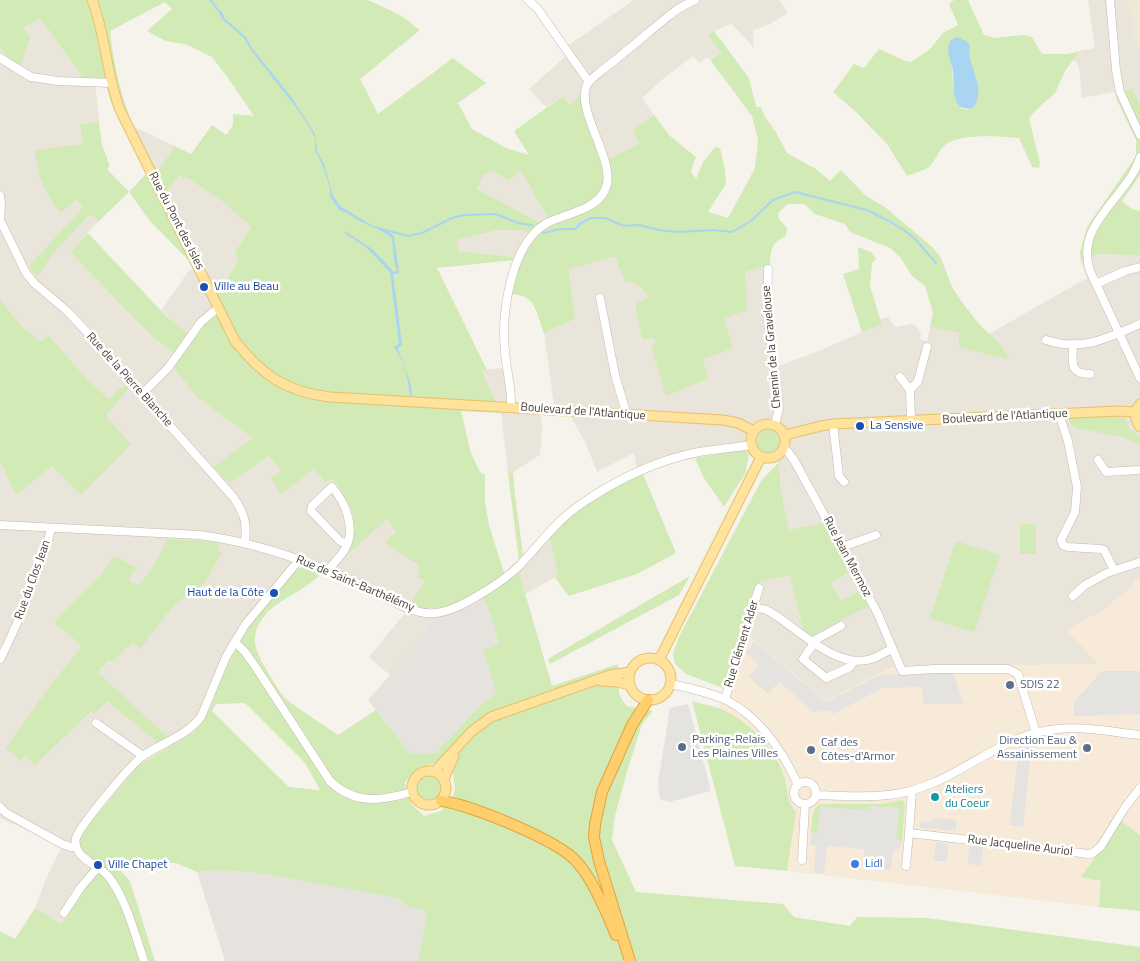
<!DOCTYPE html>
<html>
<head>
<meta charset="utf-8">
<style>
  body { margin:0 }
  canvas { display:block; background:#f6f3ec }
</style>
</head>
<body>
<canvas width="1140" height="961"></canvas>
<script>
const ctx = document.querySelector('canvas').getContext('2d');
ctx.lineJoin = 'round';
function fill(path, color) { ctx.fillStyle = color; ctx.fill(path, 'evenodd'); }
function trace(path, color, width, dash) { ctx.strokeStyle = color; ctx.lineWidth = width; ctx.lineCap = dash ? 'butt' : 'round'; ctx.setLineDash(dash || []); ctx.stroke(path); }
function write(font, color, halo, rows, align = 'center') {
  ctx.font = font + ' "Titillium Web",sans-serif'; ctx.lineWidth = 5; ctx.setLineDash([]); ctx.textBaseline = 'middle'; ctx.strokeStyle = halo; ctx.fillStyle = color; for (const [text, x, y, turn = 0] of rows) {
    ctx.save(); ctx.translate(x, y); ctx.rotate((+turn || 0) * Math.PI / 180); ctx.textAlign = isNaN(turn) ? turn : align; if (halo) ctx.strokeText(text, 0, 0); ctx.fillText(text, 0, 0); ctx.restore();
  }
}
fill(new Path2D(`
  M634 0H779L788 13 770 24 753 30 754 48 731 23 708 35 721 53 711 61 707 57 699 63 693 56 663 79 642 98 654 115 633 130 639 144 610 158 601 159 580 95 570 106 563 96 546 107 529 89 566 56 567 46Z
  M1088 0H1140V104L1132 89 1082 98 1079 68 1077 62 1073 60 1080 51 1095 48Z
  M40 18 83 78 95 80 99 122 80 124 83 144 76 200 83 207 29 266 37 276 52 255 90 213 99 221 70 252 180 359 197 397 254 438 213 468 229 483 269 456 281 471 314 469 325 482 334 480 348 502 355 522 353 537 347 554 387 518 396 532 385 542 419 567 426 580 421 607 431 609 428 629 412 650 391 676 369 657 405 613 368 592 306 566 299 567 234 654 222 676 211 707 203 721 193 733 168 749 125 780 96 815 83 852 104 867 86 887 61 924 35 908 46 879 62 846 0 818V461L16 494 52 466 81 495 106 416 130 387 126 383 109 399 89 381 48 335 41 343 21 326 0 299V47L7 57 23 28Z
  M134 127 175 146 158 170 144 149Z
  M520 170 552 224 520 260H514L511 257 458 251V240L497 230H525L539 223 477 189 483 175 493 171Z
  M179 176 187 178 226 203 251 227 235 252 238 261 217 294 225 311 194 338 161 311 187 273 195 267 161 198Z
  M1097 254 1140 255V579L1133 580V586L1102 611 1067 630 1099 664 904 667 902 662 826 701 742 630 759 582 790 574 803 629 861 590 841 602 831 583 789 531 781 491 779 462H764L749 455 744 449 706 455 671 464 638 476 634 453 597 472 586 444 571 417 541 415 542 431 540 455 513 472 508 473 501 413 482 370 505 368 509 399 520 403 554 405 544 333 575 319 569 268 615 257 624 281 640 286 648 298 635 304 642 339 654 337 656 343 709 378 703 359 724 317 745 272 766 264H770L769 292 776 367 819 351 862 332 881 325 879 319 888 317 893 325 897 327 911 324 917 326 921 334 920 339 927 341 930 327 959 333V347L1000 344 989 334 1087 278 1081 262Z
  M548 529 558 576 525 594 516 562Z`), '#eae5da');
fill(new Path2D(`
  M1140 579V835L1121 821 1081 877 1101 881 1099 907 787 871 796 812 790 805 784 776 767 745 745 723 719 708 742 630 826 701 902 662 905 667 1098 664 1067 630 1102 611 1133 586V580Z`), '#f7ead8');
fill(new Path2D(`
  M480 591 491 616 499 644 483 650 496 693 481 704 435 754 409 753 368 700 412 650 427 629 431 609 452 605Z
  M222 870 258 873 397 898 409 907 427 911 418 961H225L197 872Z`), '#e6e2dd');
fill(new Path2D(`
  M1128 0H1140V45L1136 46Z`), '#efe8d6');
fill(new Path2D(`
  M0 0H368L400 15 420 30 360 79 378 114 453 58 486 83 458 103 472 129 506 148 529 155 514 131 563 96 570 105 581 94 585 117 601 159 610 158 639 144 633 130 654 115 670 136 696 157 691 171 696 179 703 162 715 147 720 148 725 170 726 184 708 212 728 218 755 168 758 140 752 116 711 61 721 53 708 35 714 31 749 78 756 107H761L765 117 776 132 787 153 816 169 830 181 841 170 866 196 885 207 932 247 940 256 952 287 962 302 978 323 1000 344 1010 360 959 347V333L930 327 933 313 925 286 912 276 900 257 890 248 850 232 845 224 815 214 804 204H788L778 213 779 219 787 228 786 236C771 243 771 249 770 264L745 272 747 310 724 318 733 348 703 359 709 378 666 396 651 346 656 343 654 338 642 339 635 304 648 297 640 286 624 281 615 257 569 269 575 319 544 333C536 313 536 295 512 294 521 258 522 248 552 224L520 170 509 180 494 171 483 175 477 189 540 223 528 233 525 230H497L458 240V251L512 257 514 260 437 268 487 370 482 371 501 413 461 411 471 453 480 472 485 475V502L489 525 504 573 516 562 552 686 618 664 619 694 626 706 653 711 642 724 628 768 615 816 612 840 636 892 783 904 794 917 850 926 857 917 927 918 1140 947V961H418L427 911 409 907 397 898 258 873 222 870 197 872 176 863H160L119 869 130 881 155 961H0V931L15 939 35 908 61 924 86 887 104 867 83 852 79 845 82 832 137 767 193 733 203 721 211 707 222 676 245 632 291 574C304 563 306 566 321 573 306 591 280 598 266 614 245 638 258 655 272 679 276 685 280 693 285 698 301 711 321 723 338 735L376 710 409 753 435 754 481 704 496 693 483 650 499 644 491 616 480 591C454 604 439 614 410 604L426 580 418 578 419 566 384 542 396 532 387 519 347 555C360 520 354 510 334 480L325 482 314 469 281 494 271 478 281 471 269 456 229 483 213 467 253 438 197 397 173 366 179 358 149 333 70 252 88 233 165 315 194 338 204 324 225 311 217 295 238 261 235 252 251 227 225 203 187 178 179 176 161 198 195 267 149 220 129 192 99 221 90 214 52 255 37 277 29 266 83 207 76 200 61 212C45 196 36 172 35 150L83 144 80 124 99 122 102 145 110 166 107 169 129 192 146 174 112 104 107 88 95 86 83 78 40 18 23 28 30 37 21 66 7 57 0 47ZM165 2 172 9 147 31 166 41 188 45 212 57 228 78 254 116 233 114V125L226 135 212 125 191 154 175 146 158 170C128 126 116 83 110 31ZM245 703 305 763 320 790 289 787 212 711 216 704ZM441 760 453 774 455 789 452 799 441 811 424 816 412 805 405 782 414 773Z
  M954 0H968L984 35 995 38 1023 35 1032 37 1042 54H1068L1080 51 1065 71 1055 93 1034 112 1029 119 1040 163 1039 168 1032 167 1019 138C1001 136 958 133 945 145 938 151 935 162 929 167 923 171 914 173 907 176L887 144 855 111 833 92 854 64 864 68 879 49 905 61 911 62 930 49 943 33 958 25 949 4ZM964 39 970 46 969 56 977 80 978 98 967 110 961 108 957 104 953 87 952 63Z
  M1132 89 1140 104V175L1122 201 1132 209 1140 211V255L1097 254 1081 262 1080 252 1087 227 1136 156V140L1116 98 1115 92Z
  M858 247 871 252 876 259 872 263 870 286 882 325 862 332 843 274 859 269Z
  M0 299 21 326 41 342 48 335 89 381 109 399 126 383 130 387 106 416 131 444 81 495 52 466 16 495 0 461Z
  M1125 417 1128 427 1140 437V444L1122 437 1075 428 1071 425 1068 418Z
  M757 441a12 12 0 1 1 24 0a12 12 0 1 1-24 0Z
  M744 449 749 455 745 474 724 507 704 478 695 458Z
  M779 462 781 491 789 530 824 523 850 571 831 583 841 601 861 590 870 605 811 636 803 629 790 575 759 582 742 630 725 689 686 674 675 664 673 653 680 635 761 481Z
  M636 468 638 475 643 474 676 553 637 574 569 596 555 578 558 576 548 529C576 501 601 487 636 468Z
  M513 472 515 495 523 554 519 560 508 473Z
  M1020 524H1036V554H1020Z
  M167 539 219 542 218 552 223 551 205 582 191 594 175 603 140 649 133 642 112 662 109 660 97 672 167 736 158 743 107 701 94 714 91 711 35 765 25 755 21 761 6 748 47 690 82 646 54 622 100 576 114 556 137 568 128 579 137 586C152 573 159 556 167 539Z
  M956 541 1000 555 974 632 930 618Z
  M690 576 679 595 550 664 548 659Z
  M692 701C701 704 710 705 718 708 746 718 775 748 784 776 788 789 786 801 796 812L787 871 735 866Z
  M417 788a12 12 0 1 1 24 0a12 12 0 1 1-24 0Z
  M902 800 905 803 902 842 896 837 899 808 870 806V811L821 807 818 834 811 833C812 823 811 811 819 804H881Z
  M1121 821 1140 835V911L1099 907 1101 881 1081 877Z`), '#d2eab5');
fill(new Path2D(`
  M754 641 826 702 879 675 953 673 964 704H923L922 687 883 688 833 714 831 710 826 711 819 710 816 714 779 682 768 694 749 677 759 665 746 653Z
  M1102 671H1140V714L1074 716V702Z
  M688 704 711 791 669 802 660 799 658 783 669 713 670 708Z
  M1032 743 1023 827 1010 825 1019 746Z
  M870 806 899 809 896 837 902 842 900 848 894 850 892 856 891 871 884 869 885 858 864 855V849L827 846 824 873H814L816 846 810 845 811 833H818L820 807 869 811Z
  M933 818 957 820 956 831 920 828V821L932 822Z
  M936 842 949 843 947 861H934Z
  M969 845 983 846 981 866 968 864Z`), '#e5e3e0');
fill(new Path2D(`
  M209 0H212L219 10 223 13 224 18 246 37 252 48 292 98 315 134 317 151 324 164 333 196 340 206 373 226 383 228 394 236 399 273 393 274 402 345 398 348 411 385 412 399H410C409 383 405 361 394 347L399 344 390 272 367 248 345 233V231L372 249 394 272 397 271 394 260 392 238C383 230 372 227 360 221 353 217 347 212 339 210L330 196V188L323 166 315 150V138L311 130 299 111 251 50 244 38 221 18 220 14Z
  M957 37 967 41 970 46C970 50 969 54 970 58 974 74 985 93 973 108 949 113 955 86 953 71 952 62 946 53 949 44 950 40 953 39 957 37Z`), '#a9d4f2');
trace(new Path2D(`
  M385 230 408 236 422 233 452 218 464 215 496 214 518 223 532 225
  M543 233 560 229H575L581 223 591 218H605L624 226 639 225 659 230 679 232 713 230 732 232 751 221 773 200 795 192 867 210 887 220 904 230 915 239 936 263`), '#a9d4f2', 2);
const minor = new Path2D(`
  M528 0 537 8 589 82
  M1110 0 1116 70 1120 92 1140 135
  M0 58 31 77 58 81 111 83
  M1140 157C1128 198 1074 223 1090 271L1140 378
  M0 196 1 203 0 223
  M1 222 26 273 34 283 67 311 86 331 234 498C245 515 247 523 245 543
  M768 269 767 313 779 408 775 425
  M1096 284 1125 271 1140 267
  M600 298 615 375 627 415
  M1046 340C1081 352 1108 338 1140 324
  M1073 344C1073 361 1068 374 1090 374
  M900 377 910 390
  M141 395 168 368 201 322 218 308
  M511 407C512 388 506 369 505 351 501 313 511 243 547 223 565 214 596 210 605 190 618 164 577 114 586 87 588 80 596 76 601 71 624 54 644 36 666 18 674 11 684 5 695 0
  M1059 414 1068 441 1077 487 1075 512 1061 540 1063 545 1068 547 1101 549 1104 550 1114 570
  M911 421 910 390 918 381 927 347
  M833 424 839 476 844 482
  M784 447 794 460 877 612 902 671 935 669H1008L1018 674 1036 733
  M1098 460 1106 472 1140 470
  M0 525 199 535C240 540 280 552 319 567 334 572 348 578 361 585 381 595 413 616 435 613 448 612 462 605 474 598 490 589 506 579 520 565 540 544 557 520 581 504 616 480 657 460 699 452 716 449 734 448 751 445
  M842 547 876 535
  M328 571C334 562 343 555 347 545 355 526 345 502 332 487L312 506 311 511 340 541 347 544
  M1073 596 1085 585 1107 573 1140 562
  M753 608C765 607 772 613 781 619 805 636 840 669 871 659 878 657 885 652 892 649
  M841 626 813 641 812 646 803 659 826 678 850 667 854 661
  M235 642 245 652 257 669 330 781C355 805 381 801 412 792
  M0 659C14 633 25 604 35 576 41 560 48 544 51 528
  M670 684C689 688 709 692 726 700 760 717 783 752 798 785
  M725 699 759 588
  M96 723 143 756
  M794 793a11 11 0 1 1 22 0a11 11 0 1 1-22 0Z
  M912 791 909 833 1089 854 1093 853 1101 846 1124 809 1140 788
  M816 795C860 796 894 801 935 782 974 765 1006 737 1049 730 1079 725 1110 732 1140 735
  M0 807 6 813 62 844 71 847H76
  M802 860 805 804
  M906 866 909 833
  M64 913 81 887 98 867
  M144 961C135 935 126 898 108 876 100 866 82 861 77 849 76 846 75 841 76 838 81 824 132 763 144 755 164 742 186 736 201 717L226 657 245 625 299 560`);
const major = new Path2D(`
  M92 0C106 35 106 74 120 110L235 341C262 375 286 392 330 397L723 420 738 423 754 431
  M1140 404C1134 412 1134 419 1140 427
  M751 441a17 17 0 1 1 34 0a17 17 0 1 1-34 0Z
  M785 435 821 426 833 424 1119 411 1136 412
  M629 679a21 21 0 1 1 42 0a21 21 0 1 1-42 0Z
  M659 660 761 457
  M601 681 617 682 630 685
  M412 788a17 17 0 1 1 34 0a17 17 0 1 1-34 0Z
  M434 772 472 731 491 717 610 675 630 672
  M444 779 454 756`);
const highway = new Path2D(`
  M441 801C469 804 557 840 576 861 593 879 606 912 616 935
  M630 961 599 861 594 837 595 824 602 792 632 725 648 700`);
trace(minor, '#c2bbae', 9);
trace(major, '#e6c16a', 11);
trace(highway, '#e0a43c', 12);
trace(minor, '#fff', 8);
trace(major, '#ffe39c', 9);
trace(highway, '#ffcf6e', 10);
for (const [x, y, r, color] of [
  [204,287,5,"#1a4fb4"],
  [860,426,5,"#1a4fb4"],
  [274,593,5,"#1a4fb4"],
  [1010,685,5,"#5c6f8a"],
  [682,747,5,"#5c6f8a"],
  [1087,748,5,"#5c6f8a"],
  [811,750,5,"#5c6f8a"],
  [935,797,5,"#0f9aa8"],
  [855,864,5,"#3f7fe0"],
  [98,865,5,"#1a4fb4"]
]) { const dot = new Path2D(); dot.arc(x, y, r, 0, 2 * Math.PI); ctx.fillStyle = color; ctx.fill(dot); trace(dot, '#fff', 2); }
write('12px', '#4b4439', '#fff', [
  ["Rue du Pont des Isles",176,221,63],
  ["Chemin de la Gravelouse",772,347,-95],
  ["Rue de la Pierre Blanche",129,380,48],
  ["Boulevard de l'Atlantique",583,412,4],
  ["Boulevard de l'Atlantique",1005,417,-3],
  ["Rue Jean Mermoz",847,557,62],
  ["Rue du Clos Jean",33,580,-70],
  ["Rue de Saint-Barthélémy",355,584,23],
  ["Rue Clément Ader",742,644,-73],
  ["Rue Jacqueline Auriol",1020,846,7]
]);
write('12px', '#164399', '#fff', [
  ["Ville au Beau",214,287],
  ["La Sensive",870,426],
  ["Haut de la Côte",264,593,"right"],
  ["Ville Chapet",108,865]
], 'left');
write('12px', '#4e5e75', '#fff', [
  ["SDIS 22",1020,685],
  ["Parking-Relais",692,740],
  ["Les Plaines Villes",692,754],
  ["Direction Eau &",1077,741,"right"],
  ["Assainissement",1077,755,"right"],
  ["Caf des",821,743],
  ["Côtes-d'Armor",821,757]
], 'left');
write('12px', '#0d838f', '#fff', [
  ["Ateliers",945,790],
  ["du Coeur",945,804]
], 'left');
write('12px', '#366cbe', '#fff', [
  ["Lidl",865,864]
], 'left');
</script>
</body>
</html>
